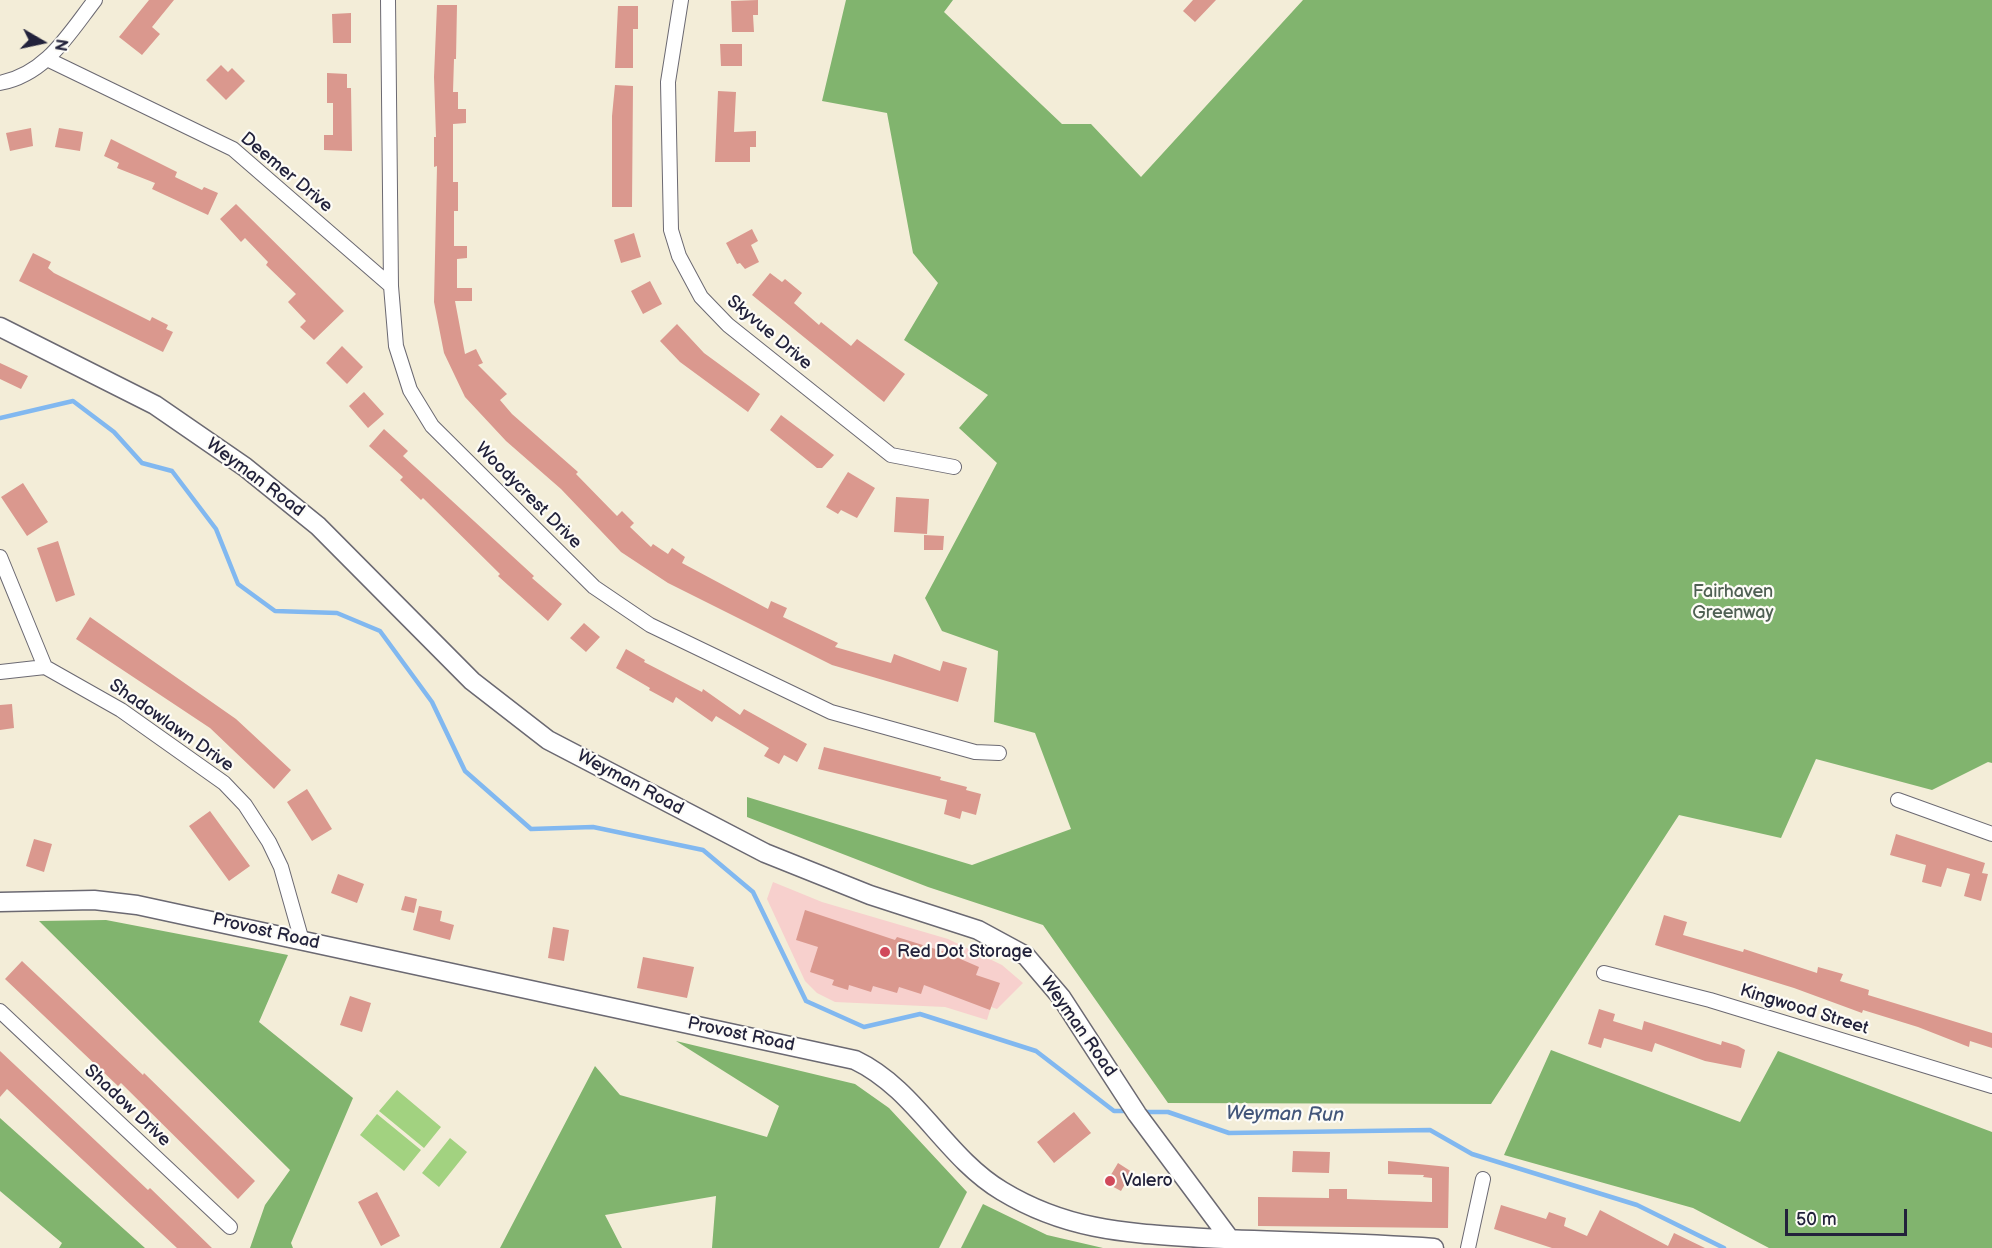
<!DOCTYPE html>
<html>
<head>
<meta charset="utf-8">
<style>
  body { margin:0 }
  #map { position:relative; width:1992px; height:1248px; overflow:hidden; background:#f3edd8; font-family:"Balsamiq Sans",sans-serif }
  canvas { display:block }
  .north { position:absolute; left:12px; top:12px; width:60px; height:60px; -webkit-text-stroke:4px #fdfcf7; paint-order:stroke; rotate:99deg; font-size:16px; font-weight:700; line-height:24px; text-align:center; color:#22223b }
  .north::after { content:''; display:block; margin:auto; width:21px; height:27px; background:#22223b; clip-path:polygon(50% 0,100% 100%,50% 72%,0 100%) }
  .scale { position:absolute; left:1785px; top:1209px; width:122px; height:27px; box-sizing:border-box; border:3px solid #22223b; border-top:0; padding-left:8px; font-size:18px; line-height:21px; white-space:nowrap; color:#22223b; -webkit-text-stroke:4px #fdfcf7; paint-order:stroke }
</style>
</head>
<body>
<div id="map">
<canvas width="1992" height="1248"></canvas>
<div class="north">N</div>
<div class="scale">50 m</div>
</div>
<script>
const ctx = document.querySelector('canvas').getContext('2d');
ctx.lineJoin = 'round';
function fill(path, color) { ctx.fillStyle = color; ctx.fill(path, 'evenodd'); }
function trace(path, color, width, dash) { ctx.strokeStyle = color; ctx.lineWidth = width; ctx.lineCap = dash ? 'butt' : 'round'; ctx.setLineDash(dash || []); ctx.stroke(path); }
function write(font, color, halo, rows, align = 'center') {
  ctx.font = font + ' "Balsamiq Sans",sans-serif'; ctx.lineWidth = 4.5; ctx.setLineDash([]); ctx.textBaseline = 'middle'; ctx.strokeStyle = halo; ctx.fillStyle = color; for (const [text, x, y, turn = 0] of rows) {
    ctx.save(); ctx.translate(x, y); ctx.rotate((+turn || 0) * Math.PI / 180); ctx.textAlign = isNaN(turn) ? turn : align; if (halo) ctx.strokeText(text, 0, 0); ctx.fillText(text, 0, 0); ctx.restore();
  }
}
fill(new Path2D(`
  M773 882 822 902 948 939 1002 965 1023 983 997 1009 991 1007 987 1020 945 1007 835 1002 817 993 805 981 767 899Z`), '#f7d0cd');
fill(new Path2D(`
  M397 1090 441 1127 424 1148 379 1111Z
  M377 1114 421 1150 404 1171 360 1135Z
  M450 1138 467 1152 439 1187 422 1173Z`), '#a2d280');
fill(new Path2D(`
  M846 0H953L944 12 1062 124H1091L1141 177 1303 0H1992V763L1988 762 1932 790 1816 759 1781 838 1679 815 1491 1104 1168 1103 1043 925 928 887 747 817V797L972 865 1071 829 1035 733 994 722 998 651 942 631 925 598 997 463 959 428 988 395 904 340 938 283 913 253 887 113 822 101Z
  M106 920 288 955 259 1022 353 1098 291 1243 293 1248H250L265 1205 290 1170 39 921Z
  M676 1041 855 1084 889 1108 967 1192 939 1248H712L716 1196 605 1215 622 1248H500L595 1066 620 1095 767 1137 779 1106Z
  M1551 1050 1740 1122 1778 1051 1992 1132V1248H1769L1693 1208 1504 1155Z
  M0 1118 145 1248H59L62 1243 0 1191Z
  M983 1204 1047 1235 1103 1248H961Z`), '#81b46e');
trace(new Path2D(`
  M0 418 73 401 114 432 142 463 172 471 216 529 238 584 275 611 337 613 380 631 432 702 465 771 531 829 593 827 703 850 753 892 806 1001 864 1027 920 1014 1036 1051 1114 1111H1128
  M1142 1112H1168L1229 1133 1430 1130 1472 1154 1637 1205 1724 1248`), '#81b8f0', 4.5);
fill(new Path2D(`
  M149 0H174L152 27 160 34 142 55 119 37Z
  M758 0V15H753L754 32H732L731 1Z
  M1193 0H1216L1195 22 1183 11Z
  M437 5H457L456 59H454L453 92H458V109H466V123L453 124V182H458V211H454V246H467V258L457 259V288H472V301H455L465 354 476 349 483 363 478 365 507 394 500 400 512 414 578 472 576 474 617 516 622 511 634 523 630 527 651 547 653 544 668 554 672 548 685 557 682 563 768 609 771 601 787 608 783 617 838 643 835 647 891 663 894 654 940 671 943 661 967 668 958 702 832 665 668 583 621 552 561 489 506 441 465 397 444 353 434 302 437 166 434 167V137H436L434 77Z
  M618 6H638V29H633V68H615Z
  M351 13V43H333L332 14Z
  M720 44H742V66H721Z
  M221 65 228 72 232 68 245 81 226 100 206 80Z
  M327 73 347 74V88H351L352 151 324 150V135H333V103H327Z
  M615 85 633 86 632 207H612V116Z
  M718 91 736 92 734 132 756 131V147H750V162H715Z
  M31 128 33 146 10 151 6 133Z
  M59 128 83 132 80 151 55 147Z
  M111 139 177 172 175 177 202 190 204 187 218 193 208 215 152 189 155 183 117 168 119 163 104 156Z
  M236 204 344 311 314 340 300 327 306 321 288 302 296 294 266 265 268 262 245 238 241 242 220 219Z
  M752 229 758 241 751 245 759 262 745 269 740 263 737 264 726 243Z
  M634 233 641 257 621 263 614 240Z
  M33 253 51 262 48 268 54 273 150 321 152 317 168 325 166 329 173 332 163 352 19 281Z
  M770 273 782 282 785 279 802 293 794 303 819 325 821 322 851 346 857 339 905 374 884 402 752 295Z
  M650 281 662 304 643 314 631 291Z
  M677 324 704 353 760 394 748 412 680 362 660 341Z
  M342 346 363 367 347 384 326 363Z
  M0 363 28 376 21 389 0 379Z
  M364 392 384 414 368 428 349 406Z
  M781 415 834 455 822 468H817L770 430Z
  M384 429 408 451 403 456 534 576 532 578 562 604 548 621 498 576 500 574 423 498 421 500 400 480 403 477 369 446Z
  M848 472 875 488 857 518 841 510 838 514 826 507Z
  M23 483 48 522 27 536 1 497Z
  M896 497 929 499 927 534 894 532Z
  M924 535 944 536 943 550H924Z
  M58 541 75 595 56 602 37 548Z
  M90 617 236 719 291 770 274 789 210 728 76 639Z
  M584 623 600 637 586 652 570 638Z
  M626 649 645 660 644 662 702 692 703 689 740 715 744 709 807 744 797 762 784 755 779 764 764 756 769 748 716 716 712 722 676 697 673 703 649 690 650 688 616 668Z
  M12 704 14 728 0 730V705Z
  M824 747 941 777 940 780 967 787 966 790 981 794 976 815 962 811 960 819 944 814 947 800 818 769Z
  M307 789 332 829 312 841 287 802Z
  M210 811 250 866 229 881 189 826Z
  M1896 834 1985 863 1982 873 1988 874 1981 901 1964 896 1970 874 1947 868 1941 887 1922 882 1926 865 1890 855Z
  M34 839 52 844 44 872 26 866Z
  M338 874 364 884 357 903 331 893Z
  M405 896 417 899 414 913 401 910Z
  M419 906 442 911 440 921 454 925 450 940 413 930Z
  M805 910 895 940 897 937 942 951 979 967 976 975 1000 983 990 1010 924 985 921 994 899 987 897 993 873 986 871 992 849 985 848 990 832 985 834 980 810 972 818 947 796 940Z
  M1664 915 1687 922 1683 935 1743 952 1744 949 1817 973 1818 967 1843 974 1840 981 1869 990 1868 995 1992 1033V1048L1970 1041 1969 1047 1918 1027 1863 1010 1862 1013 1794 988 1655 945Z
  M553 927 569 930 564 961 548 958Z
  M643 957 694 967 687 998 637 988Z
  M22 961 143 1075 144 1073 255 1181 238 1199 121 1083 118 1086 5 979Z
  M350 996 371 1003 362 1032 340 1025Z
  M1599 1009 1615 1014 1613 1021 1642 1030 1644 1021 1721 1045 1722 1041 1738 1046 1745 1050 1741 1068 1705 1061 1655 1043 1652 1052 1604 1038 1601 1048 1588 1044Z
  M0 1051 148 1190 150 1188 212 1248H177L7 1089 0 1097Z
  M1074 1112 1091 1133 1054 1163 1037 1142Z
  M1293 1151 1330 1152 1329 1173 1292 1172Z
  M1388 1161 1449 1167 1448 1228 1258 1226V1197L1329 1198V1189H1347V1199L1432 1202V1178L1423 1177 1424 1175 1388 1174Z
  M1118 1163 1132 1172 1121 1191 1106 1183Z
  M377 1192 400 1236 381 1246 358 1202Z
  M1501 1205 1546 1219 1549 1212 1566 1218 1564 1226 1587 1236 1600 1210 1668 1246 1674 1233 1705 1248H1552L1494 1229Z`), '#da988e');
const street = new Path2D(`
  M388 0 391 286 396 346 410 390 432 426 594 587 650 625 831 712 975 752 999 753
  M681 0 668 82 671 230 679 256 701 297 728 325 891 455 954 467
  M49 60 233 149 391 286
  M0 83C46 74 68 35 95 0
  M0 557 45 667 121 710 224 783 245 805 269 842 281 867 302 941
  M0 672 45 667
  M1898 800 1992 834
  M1604 973 1710 1000 1992 1086
  M0 1011 230 1227
  M1468 1248 1483 1179`);
const secondary = new Path2D(`
  M0 327 155 405 245 467 318 526 472 681 548 740 765 853 870 895 978 930 1026 956 1061 997 1137 1114 1230 1239
  M0 902 94 900 137 905 855 1060C916 1089 945 1157 1002 1191 1068 1231 1128 1233 1203 1238 1280 1242 1357 1242 1434 1248`);
trace(street, '#6b6972', 16);
trace(secondary, '#6b6972', 21);
trace(street, '#fff', 14);
trace(secondary, '#fff', 18);
for (const [x, y, r, color] of [
  [885,952,6,"#d1495b"],
  [1110,1181,6,"#d1495b"]
]) { const dot = new Path2D(); dot.arc(x, y, r, 0, 2 * Math.PI); ctx.fillStyle = color; ctx.fill(dot); trace(dot, '#fdfcf7', 2); }
write('18px', '#22223b', '#fdfcf7', [
  ["Deemer Drive",286,173,40],
  ["Skyvue Drive",769,333,40],
  ["Weyman Road",255,478,37],
  ["Woodycrest Drive",528,496,45],
  ["Shadowlawn Drive",171,726,35],
  ["Weyman Road",630,783,28],
  ["Provost Road",266,932,13],
  ["Kingwood Street",1804,1010,17],
  ["Weyman Road",1078,1027,55],
  ["Provost Road",741,1035,12],
  ["Shadow Drive",127,1106,43]
]);
write('18px', '#4f6053', '#fdfcf7', [
  ["Fairhaven",1733,592],
  ["Greenway",1733,613]
]);
write('18px', '#22223b', '#fdfcf7', [
  ["Red Dot Storage",897,952],
  ["Valero",1122,1181]
], 'left');
write('italic 20px', '#43567a', '#fdfcf7', [
  ["Weyman Run",1285,1115,1]
]);
</script>
</body>
</html>
